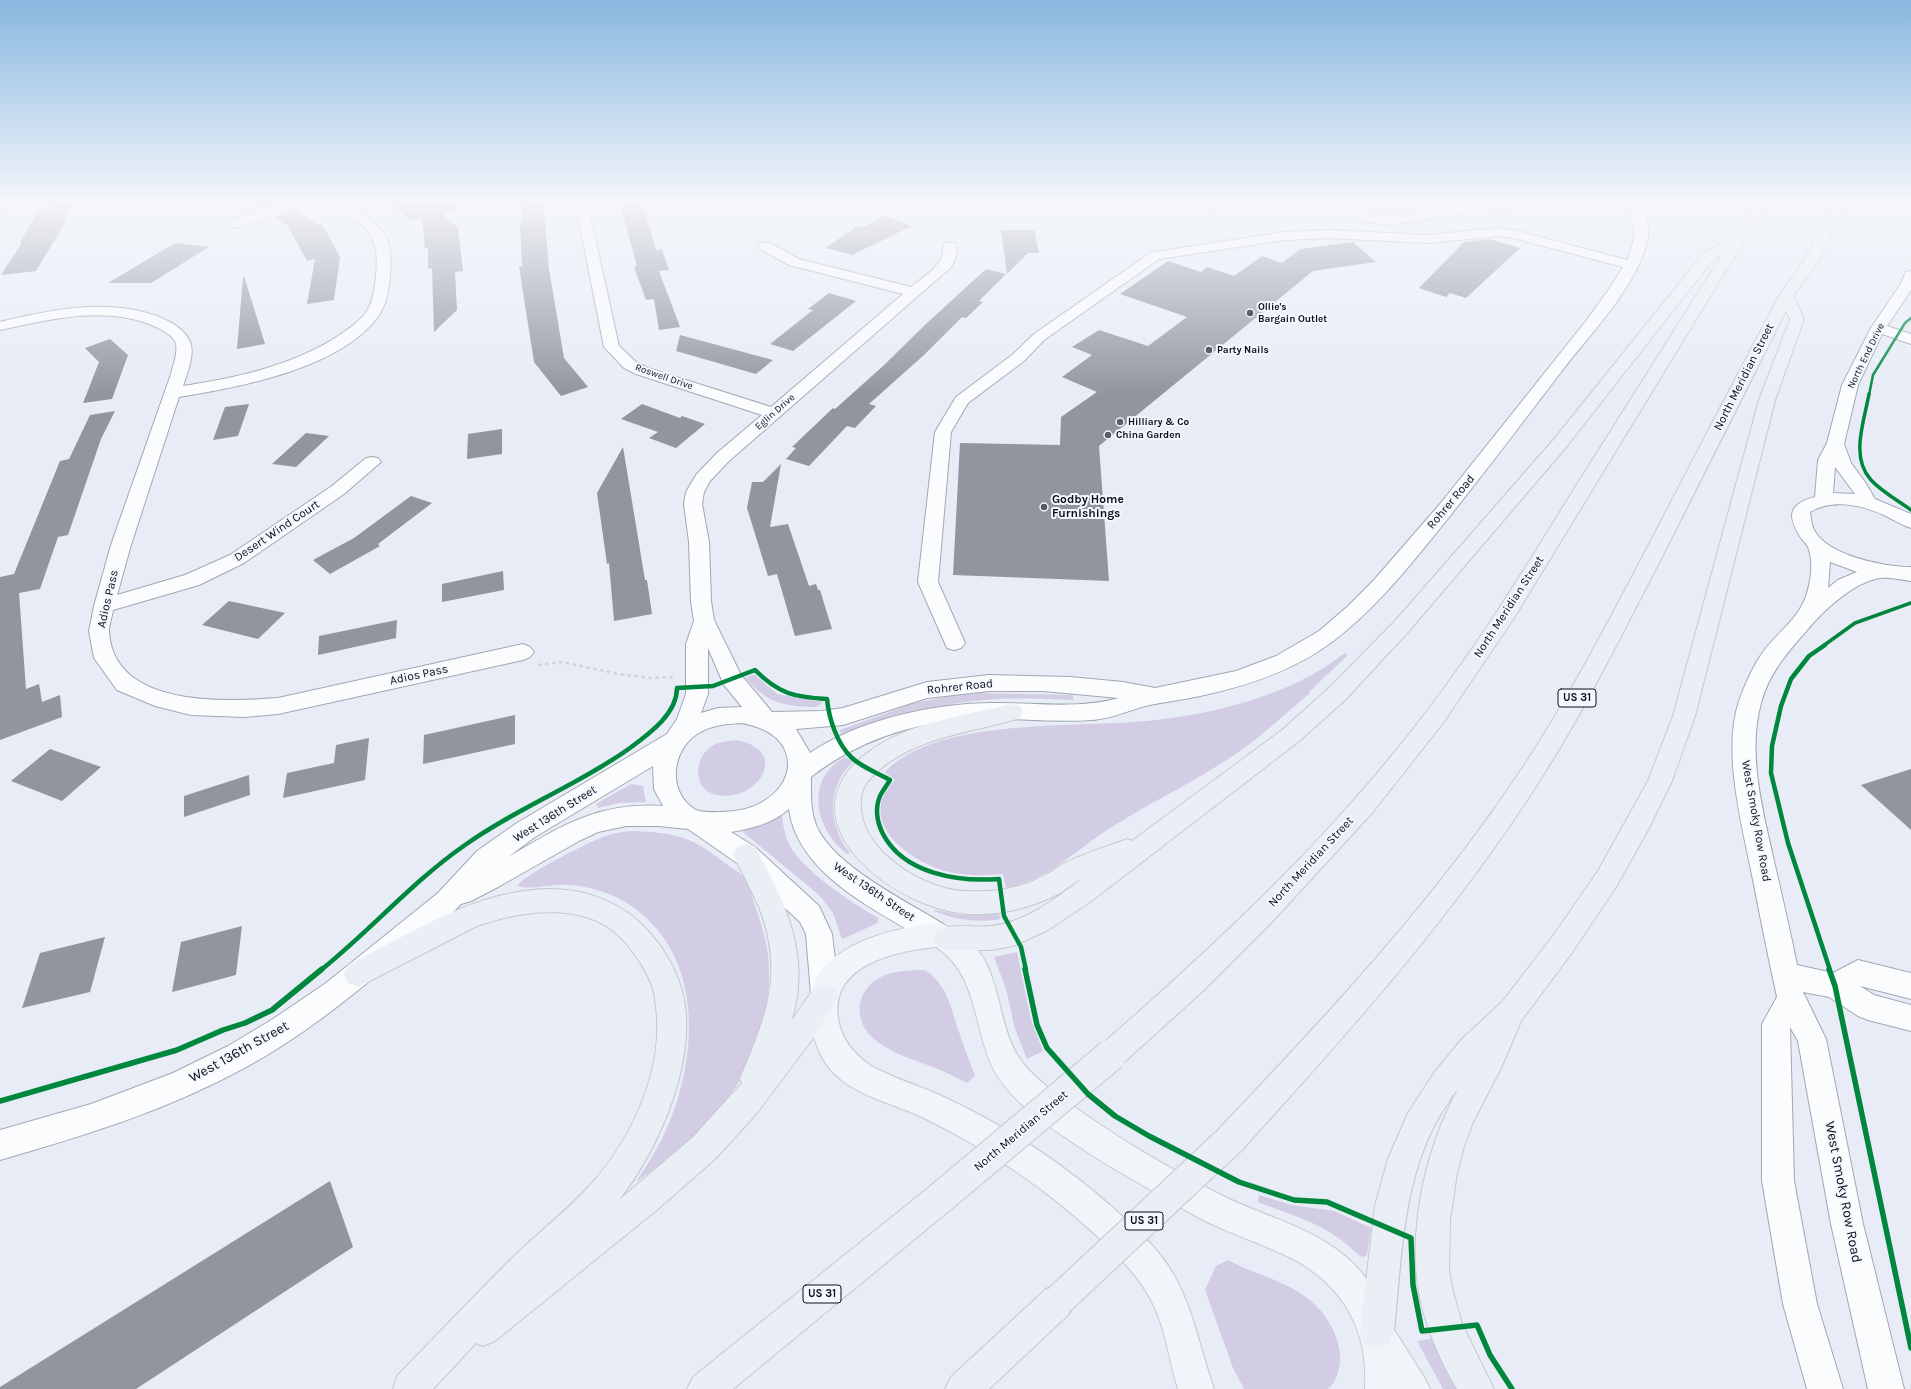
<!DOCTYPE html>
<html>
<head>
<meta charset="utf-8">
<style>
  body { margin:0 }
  canvas { display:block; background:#e7ecf6 }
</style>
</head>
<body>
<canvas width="1911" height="1389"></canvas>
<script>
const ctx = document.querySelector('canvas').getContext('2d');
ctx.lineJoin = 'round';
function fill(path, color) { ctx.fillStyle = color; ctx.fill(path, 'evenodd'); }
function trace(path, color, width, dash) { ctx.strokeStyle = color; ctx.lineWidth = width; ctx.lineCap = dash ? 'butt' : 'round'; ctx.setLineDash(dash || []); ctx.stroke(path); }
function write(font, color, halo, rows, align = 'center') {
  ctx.font = font + ' Karla,sans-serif'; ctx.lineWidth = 4; ctx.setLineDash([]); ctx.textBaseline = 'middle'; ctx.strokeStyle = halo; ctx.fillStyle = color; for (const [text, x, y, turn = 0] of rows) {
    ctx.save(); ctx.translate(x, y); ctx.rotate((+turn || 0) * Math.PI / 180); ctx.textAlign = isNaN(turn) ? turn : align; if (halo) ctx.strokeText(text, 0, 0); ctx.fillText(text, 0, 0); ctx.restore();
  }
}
fill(new Path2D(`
  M1345 653 1348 655 1309 692 1310 693C1287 712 1264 734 1240 751 1199 780 1154 800 1112 827 1078 848 1047 881 1006 888L1003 874C983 876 962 876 942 870 904 857 856 820 895 780L885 772C937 717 1075 728 1147 721 1215 714 1290 696 1345 653Z
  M754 674 777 694 823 702 817 707C786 707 766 703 746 678Z
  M978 693 1073 695V700C1047 699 1022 698 996 699 943 702 891 716 841 734L840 730 914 703 949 696Z
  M736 740C796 751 752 809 711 793 694 786 695 761 708 749 715 742 727 741 736 740Z
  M845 757 853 762C826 786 828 826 850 853L847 854C815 829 804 779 845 757Z
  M631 784 643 786 646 802 619 803 598 808 596 804Z
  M780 815H782C783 823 784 832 787 840 799 869 851 902 878 918V923L842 939 833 913 819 895 743 832 744 829Z
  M630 831C673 832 691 836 725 863 732 868 741 873 746 880 751 888 753 900 756 909 763 928 769 950 769 971 770 1005 758 1045 742 1076 719 1119 675 1154 636 1182 645 1168 654 1155 661 1141 701 1061 708 944 616 897 598 889 577 884 557 885 546 885 529 890 518 886 521 876 593 840 606 836 614 833 622 832 630 831Z
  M935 910 961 915 998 913 1001 919C977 923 956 920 934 911Z
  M1017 952 1031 1020 1043 1051 1027 1059 1015 1029 1006 989 994 957Z
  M925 970C947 984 950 1006 958 1029 963 1044 969 1060 975 1076L967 1083C959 1079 951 1075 943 1071 916 1059 864 1049 860 1014 859 1007 860 999 864 993 878 970 901 971 925 970Z
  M1259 1195 1292 1205 1334 1211 1371 1228 1367 1255 1363 1257 1360 1256C1354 1251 1348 1245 1341 1240 1316 1221 1286 1213 1258 1202Z
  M1228 1260C1263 1279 1303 1283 1327 1319 1334 1330 1339 1342 1340 1356 1340 1368 1338 1380 1328 1389H1244L1233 1368 1205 1290 1216 1266Z
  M1435 1338 1459 1389H1443L1417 1341Z`), '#d2cde4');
fill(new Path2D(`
  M53 201H74L63 223H65L36 271 1 275 22 243H20L39 208 50 207Z
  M251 201H283V202L262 209Z
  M390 201H459L460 208 441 213 458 228 463 271 455 272 457 310 434 332 432 268 428 269V248H425L422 218 410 221Z
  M521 201H543L549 269 564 358 588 387 561 396 534 362 519 267 522 266 520 224H522L521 217H523Z
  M641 201 656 250 662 249 669 270 659 271 680 327 659 330 654 299 646 300 634 267 637 266 620 204Z
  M296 210 320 225 321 222 340 257 334 300 307 304 315 259 307 261 288 226 275 217Z
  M886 216 912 226 852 255 826 248 857 226 861 228Z
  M1001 230H1034L1039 253H1028L1007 274Z
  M1489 239 1520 248 1466 298 1450 293 1446 297 1419 288 1464 242Z
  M1353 242 1376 262 1313 271 1099 446 1109 581 953 575 960 443 1060 445 1061 417 1097 392 1062 377 1092 355 1072 347 1099 330 1148 346 1187 317 1120 294 1168 261 1201 272 1207 267 1234 276 1262 256 1282 263 1300 249Z
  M175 243 209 247 151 283H108Z
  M986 269 1006 274 979 301 983 302 966 318 962 317 924 355 869 404 876 406 855 428 847 426 809 466 786 459 796 448 792 447 833 408 835 409 882 367 927 323Z
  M244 276 265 344 237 349 243 277Z
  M829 293 856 301 793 351 770 344 813 310 808 309Z
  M680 335 773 360 756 374 676 351Z
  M110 339 128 355 112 399 83 403 99 362 85 348Z
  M249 404 238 436 213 440 225 407Z
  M642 404 680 418 682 416 705 424 676 448 649 438 658 432 621 419Z
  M115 411 101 439 68 535 58 537 40 589 19 593 26 689 39 684 42 702 60 695 62 717 0 740V577L14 574 60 461 69 459 90 415Z
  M502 429V454L467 459 468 434Z
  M306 433 329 436 296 467 272 464Z
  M623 447 645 580H647L652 614 614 621 609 563 607 564 597 493Z
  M781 464 770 527 788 524 809 586 816 584 818 590H820L832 629 795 636 777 574 768 576 747 508 752 482H763Z
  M411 496 432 503 378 544 380 546 330 574 313 560 354 538Z
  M503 571 504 590 442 602V584Z
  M229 601 285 613 258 639 202 625Z
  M397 620 396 638 318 655 319 636Z
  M515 715V744L423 764 424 735Z
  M369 738 365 780 283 798 287 773 334 763 336 745Z
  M50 749 101 767 62 801 11 781Z
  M1911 769V830L1861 785Z
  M249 775 250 795 184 817V796Z
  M242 926 236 975 172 992 181 942Z
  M105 937 90 992 22 1008 40 953Z
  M330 1181 353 1247 136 1389H0V1387Z`), '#9294a0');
const minor = new Path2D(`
  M0 201H10L4 210 0 211Z
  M290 201H310L308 204 240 227H230L229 224 230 221Z
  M325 201C330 201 335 201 340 201 354 204 378 224 385 236 392 248 391 263 390 277 389 289 387 301 381 312 346 368 240 387 179 397L131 545 117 595 185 575 230 555 332 486 366 458 372 457 378 458 381 462 344 494 244 563 199 585 113 610C112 617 109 625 109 631 113 708 225 702 278 698L523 644 530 647 534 652 530 657 523 660 278 714 245 717 191 715 155 706 117 690 94 658 89 631 94 606 111 545 171 374C173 365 178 354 176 344 174 336 165 332 158 328 111 304 49 319 0 330V322C53 309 117 296 168 321 178 326 188 334 191 345 194 357 187 374 183 386 235 378 286 367 332 340 344 332 359 323 367 311 373 301 375 288 376 276 377 263 378 250 372 238 363 218 336 215 325 201Z
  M575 201H587L619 346 636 362 648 368 771 407 903 294 789 265 760 249 758 246 760 243H770L799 259 911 287C923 277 946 264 943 246L945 243H955C960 251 955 261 950 268L729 461 710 481 704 492 702 504 709 542 711 601 714 620 741 675 772 712 822 711 843 708 927 682 989 675 1070 677 1123 682 1155 688 1236 671 1276 656 1319 631 1347 607 1374 580 1440 504 1586 321 1609 289 1623 267 1513 238 1497 236 1428 243 1329 238 1284 240 1159 259 1044 340 1024 361 968 403 951 432 938 582 965 643 961 648 954 650 947 648 918 582 935 432 956 397 1012 355 1034 334 1150 253 1155 252 1284 232 1329 230 1428 235 1497 228 1514 230 1627 260C1637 239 1636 221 1625 201H1638C1645 214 1651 228 1647 243 1634 290 1590 334 1561 372 1523 422 1485 472 1446 521 1411 564 1376 609 1332 642 1293 671 1247 686 1200 696 1182 700 1163 702 1145 706 1128 711 1110 719 1092 720 1051 723 1011 717 970 719 913 722 855 742 811 777 811 794 810 816 819 831 839 869 912 904 948 927L952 935 948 943 939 947 930 943C879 911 798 876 789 809 773 823 751 829 731 832L755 847 819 906 832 934 839 994 835 1003 825 1007 815 1003 811 994 806 934 800 922 737 863 688 829 658 826H626L598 832 579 841 498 887 471 901 461 904C440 926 413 945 390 964 345 1002 299 1038 248 1066 168 1110 87 1135 0 1160V1130L91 1104 173 1073 228 1046 273 1019 326 983 438 893 477 851 517 823 667 734 677 719 686 694V644L694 621 691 601 689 542 684 504 686 492 696 475 717 453 762 415 636 374 624 368 607 350 604 347ZM708 648 724 685 742 707 718 708 701 713 708 694ZM989 691H1043L1119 698C1080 709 1038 703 998 703 939 702 859 719 810 753L796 729 843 725 927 698ZM741 723C764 727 788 738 788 765 788 780 776 794 764 801 751 809 738 811 723 812 716 812 703 813 696 810 667 793 671 751 697 734 711 725 726 724 741 723ZM653 766 654 789 663 806C597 802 562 826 508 857L535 837Z
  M1200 201 1234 204 1260 201H1291L1285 205C1264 208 1215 221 1200 201Z
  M1343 201H1357L1373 215 1385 217 1503 201H1540L1534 205 1385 225 1364 221Z
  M1911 271V290L1887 326 1911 334V344L1882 334 1858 385 1844 444 1851 463 1865 482 1875 499 1911 514V528C1902 525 1894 520 1886 516 1863 505 1833 498 1810 512 1811 516 1811 521 1812 525 1821 555 1884 567 1911 567V581C1902 580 1890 577 1881 578 1855 581 1824 610 1808 629 1788 652 1769 673 1761 703 1747 754 1763 811 1774 861 1782 896 1790 930 1797 965L1833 973 1858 960 1911 973V999L1860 986 1874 995 1911 1005V1031L1868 1020 1858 1016 1829 997 1803 992 1826 1039 1863 1224 1904 1389H1868L1831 1224 1798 1041 1790 1027 1794 1181 1817 1304 1843 1389H1807L1783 1304 1762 1181V1024L1777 997C1768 956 1760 916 1752 875 1742 825 1722 751 1739 701 1744 687 1752 668 1761 655 1781 626 1804 619 1810 580 1812 571 1812 556 1808 547 1807 544 1803 541 1801 538 1787 516 1788 504 1815 497L1818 460 1827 443 1842 385 1871 328 1900 285 1906 272ZM1835 467 1855 494 1833 493ZM1830 562 1857 572 1838 580 1828 588Z`);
const major = new Path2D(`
  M933 923C942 923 950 927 957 932 1003 958 994 1017 1018 1056 1030 1075 1050 1089 1068 1102 1115 1137 1167 1167 1219 1194 1270 1220 1334 1231 1368 1281 1378 1296 1386 1313 1392 1330L1395 1331 1424 1377 1430 1389H1365C1369 1332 1344 1286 1293 1259 1265 1245 1234 1235 1205 1221 1182 1209 1159 1195 1137 1182 1116 1170 1095 1158 1075 1144 1048 1126 1016 1105 998 1077 972 1035 981 976 936 947 897 951 831 964 838 1017 841 1039 853 1053 871 1066 895 1079 921 1086 946 1098 1010 1128 1070 1168 1122 1216 1142 1234 1162 1253 1175 1277 1194 1312 1201 1352 1214 1389H1178C1169 1361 1166 1329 1152 1302 1140 1277 1119 1257 1099 1238 1048 1190 989 1150 926 1119 894 1103 854 1097 830 1069 819 1056 812 1035 810 1019 802 949 881 931 933 923Z`);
const highway = new Path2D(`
  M1759 201H1772L1747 236 1514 618 1443 723 1372 813 1271 923 1204 990 1121 1065 1111 1069 1101 1065 1097 1055 1101 1045C1218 943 1333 835 1427 711 1482 639 1529 562 1576 486 1625 408 1674 331 1723 253L1712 261 1567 446 1409 631 1345 700 1298 742 1090 902 1048 930 1013 946 991 950H946L937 946 933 938 937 930C954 923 973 928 991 926 1025 923 1056 898 1083 878 1075 882 1068 888 1060 893 1033 907 1004 915 973 914 898 913 777 821 867 753 908 722 964 716 1012 704L1020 706 1023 712 1020 718C968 734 907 737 868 781 862 788 860 799 861 809 864 846 905 875 938 886 953 891 970 892 986 891 1008 890 1028 885 1047 874 1053 871 1058 866 1065 863 1085 853 1106 847 1127 839L1132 841 1282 730 1329 688 1395 621 1555 438 1702 255 1736 233Z
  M1836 201H1848L1817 263 1793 296 1804 319 1775 400 1695 716 1672 781 1648 830 1616 887 1571 954 1521 1021 1501 1068 1473 1122 1464 1146 1457 1173 1450 1220 1449 1270 1452 1288 1462 1324 1494 1389H1457C1439 1358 1423 1322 1418 1286 1409 1222 1427 1146 1458 1089 1402 1159 1403 1247 1394 1332L1389 1344 1377 1349 1365 1344 1360 1332 1375 1206 1388 1159 1408 1113 1434 1073 1461 1040 1502 1002 1553 936 1598 871 1648 781 1673 716 1759 400 1790 319 1786 311C1745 392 1704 473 1663 555 1624 630 1587 706 1542 777 1456 913 1349 1032 1241 1151L1230 1155 1219 1151 1215 1140 1219 1129C1330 1012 1436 899 1525 764 1570 696 1607 624 1645 552 1689 467 1734 381 1779 296L1803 262Z
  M746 844 755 847C786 904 811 955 792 1020L814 988 824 984 834 988 838 997 814 1037 757 1113 715 1159 659 1208 495 1341 483 1346 476 1343 433 1389H393L398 1375C436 1336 474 1296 513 1257 539 1232 568 1210 592 1183 633 1137 664 1069 656 1007 655 1000 655 993 652 986 646 969 636 956 625 942 589 900 523 910 477 926L358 987 348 983 344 974 348 965C412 933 477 889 551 889 587 889 625 904 648 931 663 947 674 966 681 987 701 1054 660 1148 619 1200L693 1137 742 1083 740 1079C766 1017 785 974 759 907 751 889 742 872 733 855L737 847Z
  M939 1183 950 1188 955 1199 950 1210 733 1389H687L693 1377 928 1188Z
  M1058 1284 1070 1289 1075 1301 1070 1313 989 1389H945L951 1377 1046 1289Z`);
trace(minor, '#a2a7b1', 2);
trace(major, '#c5c8ce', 2);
trace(highway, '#c5c8ce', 2);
trace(new Path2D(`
  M538 665 562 662 618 674 651 678 674 677`), '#d2d2d6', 2.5, [3.5, 3.5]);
fill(minor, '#fbfcfe');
fill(major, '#f1f4f9');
fill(highway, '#eaeff5');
const highwayBridge = new Path2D(`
  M939 1199 1111 1055
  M1058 1301 1230 1140`);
trace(highwayBridge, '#c5c8ce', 33, []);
trace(highwayBridge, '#eaeff5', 31);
trace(new Path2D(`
  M1869 395 1873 375 1905 323 1911 318`), '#00873e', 2.5);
trace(new Path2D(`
  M1869 394C1864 422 1850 457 1871 480 1882 492 1899 501 1911 510
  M1823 646 1855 623 1911 603`), '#00873e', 3.5);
trace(new Path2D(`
  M1825 645 1809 656 1791 679 1781 706 1772 746 1771 773 1788 843 1830 970
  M321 970C371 930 413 881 465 845 517 808 578 785 630 748 649 734 677 714 677 688L713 686 755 670C779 694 794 697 827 699 829 719 837 744 852 758 863 768 878 773 890 780 887 785 883 790 880 796 875 808 877 822 883 834 904 874 958 882 999 879L1004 916 1021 947 1026 970`), '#00873e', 4.5);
trace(new Path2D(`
  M1025 969 1037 1025 1047 1048 1088 1094 1115 1116 1149 1136 1239 1182 1294 1200 1327 1202 1411 1238 1413 1285 1422 1331 1477 1325 1490 1355 1512 1389
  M1829 969 1835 986 1911 1348
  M0 1101 177 1050 223 1030 245 1023 272 1010 322 969`), '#00873e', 5.5);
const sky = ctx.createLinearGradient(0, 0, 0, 396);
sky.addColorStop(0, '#89b8df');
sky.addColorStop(0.51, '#f4f6fb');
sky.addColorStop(1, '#f4f6fb00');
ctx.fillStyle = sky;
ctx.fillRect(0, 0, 1911, 396);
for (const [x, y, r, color] of [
  [1250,313,4,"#575c66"],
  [1209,350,4,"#575c66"],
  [1120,422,4,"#575c66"],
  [1108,435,4,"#575c66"],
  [1044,507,4,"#575c66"]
]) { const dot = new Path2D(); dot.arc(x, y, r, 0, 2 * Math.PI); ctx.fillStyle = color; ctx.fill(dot); trace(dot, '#f4f7fd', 1.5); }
write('bold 10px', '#0a0e18', '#f4f7fd', [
  ["Ollie's",1258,307],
  ["Bargain Outlet",1258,319],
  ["Party Nails",1217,350],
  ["Hilliary & Co",1128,422],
  ["China Garden",1116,435]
], 'left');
write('10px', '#0a0e18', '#f4f7fd', [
  ["North End Drive",1866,356,-64],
  ["Roswell Drive",664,377,19],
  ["Eglin Drive",775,412,-41]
]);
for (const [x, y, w] of [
  [1577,698,38],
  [1144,1221,38],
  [822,1294,38]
]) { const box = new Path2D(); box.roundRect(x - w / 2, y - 9, w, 18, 3); ctx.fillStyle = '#f4f7fd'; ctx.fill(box); trace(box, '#0a0e18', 1); }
write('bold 11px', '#0a0e18', null, [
  ["US 31",1577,698],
  ["US 31",1144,1221],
  ["US 31",822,1294]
]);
write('12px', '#0a0e18', '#f4f7fd', [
  ["North Meridian Street",1744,377,-63],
  ["Rohrer Road",1451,502,-50],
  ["Desert Wind Court",277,531,-34],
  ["Adios Pass",108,599,-77],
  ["North Meridian Street",1509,607,-57],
  ["Adios Pass",419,675,-12],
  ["Rohrer Road",960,687,-6],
  ["West 136th Street",555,814,-32],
  ["West Smoky Row Road",1756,821,80],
  ["North Meridian Street",1311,862,-47],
  ["West 136th Street",874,892,34],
  ["North Meridian Street",1021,1131,-40]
]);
write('bold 12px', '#0a0e18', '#f4f7fd', [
  ["Godby Home",1052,500],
  ["Furnishings",1052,514]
], 'left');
write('14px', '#0a0e18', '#f4f7fd', [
  ["West 136th Street",239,1052,-29],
  ["West Smoky Row Road",1843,1192,79]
]);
</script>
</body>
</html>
